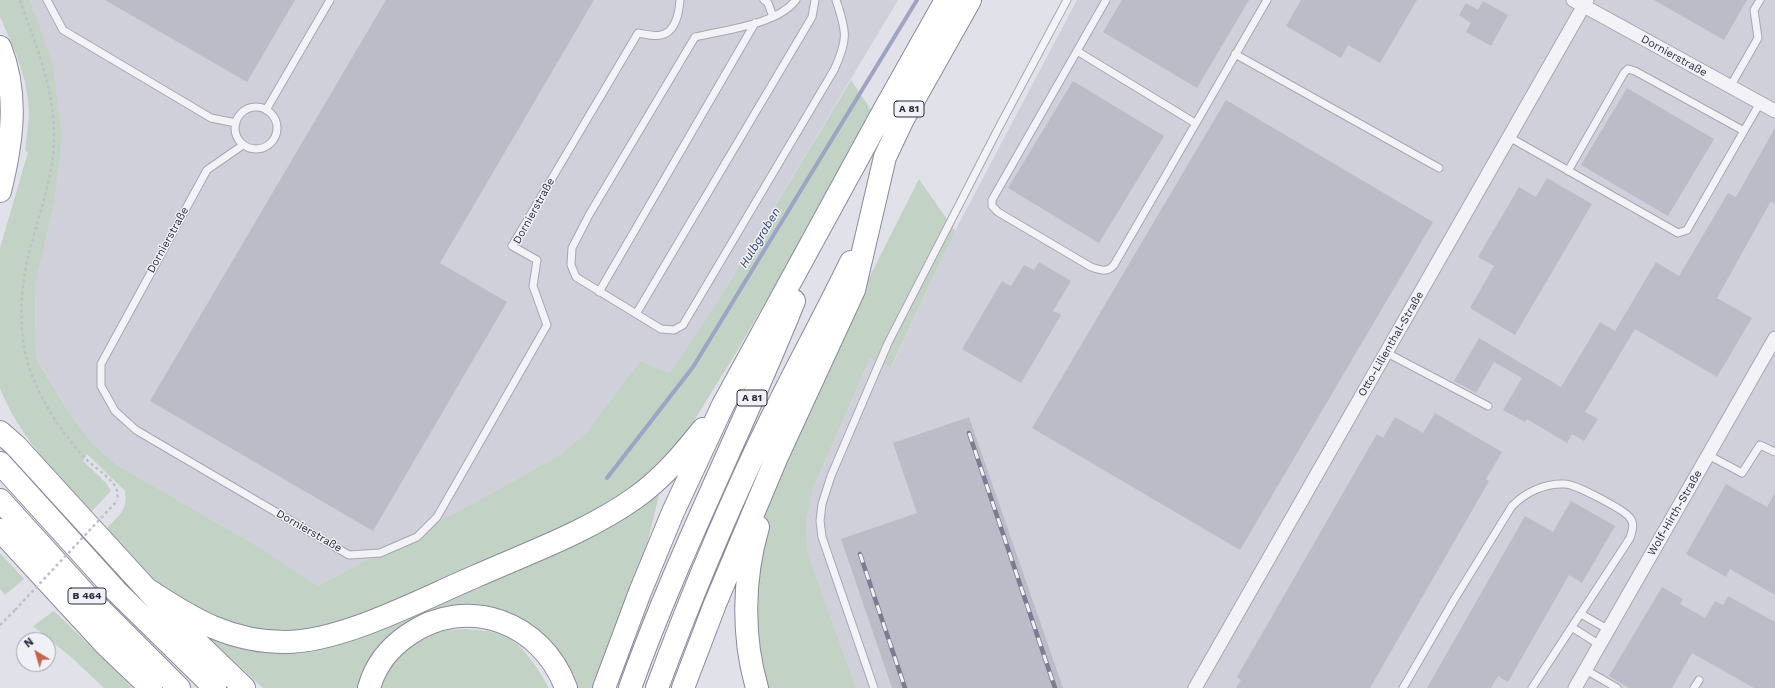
<!DOCTYPE html>
<html>
<head>
<meta charset="utf-8">
<style>
  body { margin:0 }
  #map { position:relative; width:1775px; height:688px; overflow:hidden; background:#e1e1e9; font-family:"Work Sans",sans-serif }
  canvas { display:block }
  .north { position:absolute; left:16px; top:632px; width:40px; height:40px; box-sizing:border-box; background:#f0f1f6; border:1px solid #a1a2ad; border-radius:50%; rotate:322deg; font-size:11px; font-weight:700; line-height:16px; text-align:center; color:#2a2b3f }
  .north::after { content:''; display:block; margin:auto; width:14px; height:18px; background:#c6644e; clip-path:polygon(50% 0,100% 100%,50% 72%,0 100%) }
</style>
</head>
<body>
<div id="map">
<canvas width="1775" height="688"></canvas>
<div class="north">N</div>
</div>
<script>
const ctx = document.querySelector('canvas').getContext('2d');
ctx.lineJoin = 'round';
function fill(path, color) { ctx.fillStyle = color; ctx.fill(path, 'evenodd'); }
function trace(path, color, width, dash) { ctx.strokeStyle = color; ctx.lineWidth = width; ctx.lineCap = dash ? 'butt' : 'round'; ctx.setLineDash(dash || []); ctx.stroke(path); }
function write(font, color, halo, rows, align = 'center') {
  ctx.font = font + ' "Work Sans",sans-serif'; ctx.lineWidth = 3; ctx.setLineDash([]); ctx.textBaseline = 'middle'; ctx.strokeStyle = halo; ctx.fillStyle = color; for (const [text, x, y, turn = 0] of rows) {
    ctx.save(); ctx.translate(x, y); ctx.rotate((+turn || 0) * Math.PI / 180); ctx.textAlign = isNaN(turn) ? turn : align; if (halo) ctx.strokeText(text, 0, 0); ctx.fillText(text, 0, 0); ctx.restore();
  }
}
fill(new Path2D(`
  M30 0H898L716 304 670 373 640 361 586 433 561 454 503 487 318 586 264 550 117 465 92 443 70 414 36 357 35 287 55 200 62 138Z
  M1077 0H1775V688H856L808 554 806 522 813 489 870 358 892 366 955 231Z`), '#cfd0da');
fill(new Path2D(`
  M0 0H30L53 66 62 138 55 200 35 287 36 358 70 414 92 443 117 465 264 550 318 586 503 487 561 454 586 433 640 361 670 373 716 304 851 80 878 120 760 311 737 351 692 424 663 460 643 479 593 511 558 529 375 611 306 631 274 634 213 619 166 591 138 565 106 529C119 515 128 511 125 491L87 454 83 461 107 484 111 491 91 512C56 473 19 437 0 388V248L28 152 25 151 29 116 28 100 25 82 17 56 0 17Z
  M919 179 955 231 891 367 870 358 813 489 806 522 808 554 856 688H764L753 621 764 521 768 504 858 300Z
  M653 494 659 496 646 548 593 688H575L572 675 555 647 524 622 459 606 359 688H263L206 635 283 647Z
  M0 553 24 579 5 595 0 589Z
  M54 611 125 680 132 688H104L71 657 33 626Z
  M465 629C479 630 496 631 508 638 525 647 540 672 549 688H381C388 667 403 647 423 636 432 631 454 630 465 629Z`), '#c2d2c4');
trace(new Path2D(`
  M607 478 693 367 917 0`), '#9ea4c6', 4);
fill(new Path2D(`
  M105 0H295L247 82Z
  M386 0H594L440 263 507 302 373 531 150 401Z
  M1122 0H1249L1197 88 1103 32Z
  M1301 0H1417L1380 63 1348 45 1341 58 1286 26Z
  M1654 0H1747L1724 40Z
  M1483 1 1508 15 1491 46 1466 32 1471 23 1459 15 1466 3 1478 10Z
  M1073 81 1164 136 1099 243 1008 188Z
  M1627 88 1714 139 1668 216 1581 165Z
  M1226 100 1433 222 1240 550 1032 428Z
  M1775 128V204L1771 201 1717 298 1752 318 1717 377 1635 329 1585 412 1598 419 1584 441 1572 434 1567 443 1527 419 1525 422 1503 410 1522 378 1494 362 1476 393 1454 381 1479 338 1561 387 1600 322 1615 331 1656 262 1679 276 1728 193 1736 197Z
  M1547 178 1592 204 1515 335 1470 308 1494 266 1478 257 1519 187 1536 197Z
  M1039 262 1071 281 1053 311 1061 315 1021 383 962 349 1002 281 1011 286 1024 265 1034 270Z
  M1435 413 1502 452 1486 479 1489 481 1370 688H1236L1241 680 1237 677 1377 434 1383 438 1395 417 1423 433Z
  M969 417 1063 688H892L841 539 917 513 893 443Z
  M1726 484 1767 507 1775 493V595L1730 569 1726 577 1686 554Z
  M1571 501 1615 526 1582 583 1569 575 1508 682 1498 676 1491 688H1427L1525 516 1553 532Z
  M1662 587 1683 599 1680 604 1705 618 1715 601 1723 605 1728 596 1775 622V688H1754L1692 653 1672 688H1629L1609 676Z`), '#bbbcc8');
const lane = new Path2D(`
  M47 0 63 30 211 118 236 123
  M764 0 768 3 773 17
  M796 0C777 25 724 30 695 37L589 215 572 248 571 265 576 277 661 329 674 330 683 325 834 70C848 40 847 32 836 0
  M1106 0 992 200V206L998 212 1091 267C1100 270 1107 273 1114 265L1267 0
  M1077 51 1195 123
  M1235 54 1439 168
  M1730 87 1758 38 1754 10 1760 0
  M235 128a21 21 0 1 1 42 0a21 21 0 1 1-42 0Z
  M266 110 330 0
  M1509 137 1678 233 1687 230 1760 103
  M243 145 207 170 101 364V386L115 411 136 430 349 555 380 553 417 537 437 517 547 325 533 286 537 260 512 246 638 33C645 34 654 37 661 35 676 32 679 13 680 0
  M1568 171 1624 73 1628 69 1635 71 1744 131
  M599 292 755 23
  M636 314 812 17 815 0
  M1387 353 1488 406
  M1708 455 1742 473 1760 445 1775 452
  M1581 614 1609 630
  M1573 628 1600 645
  M1586 670 1617 688
  M874 688 822 537 820 521 822 504 831 476 888 343 997 131 1067 0
  M1403 688 1454 600 1512 506C1526 492 1545 483 1565 484 1575 484 1625 510 1630 518 1635 524 1632 531 1630 538L1532 688
  M1694 688 1699 680`);
const street = new Path2D(`
  M1573 0 1775 111
  M1195 688 1587 0
  M1575 688 1775 338`);
const highway = new Path2D(`
  M0 47C19 94 12 143 0 191
  M0 432 16 446 184 630 244 688
  M0 463 116 591 215 688
  M0 500 87 596 179 688
  M0 530 106 645 151 688
  M150 591C194 620 231 642 285 642 342 642 422 599 474 577 528 553 587 532 635 498 662 479 683 454 703 429
  M369 688C375 666 389 648 408 635 467 594 542 622 566 688
  M604 688 640 592 673 512 723 405 883 112 946 0
  M630 688C677 556 742 431 794 301
  M657 688C687 607 720 527 757 448 787 385 821 324 851 262
  M683 688 715 604 776 459 854 290 885 157 903 119 970 0
  M757 688C742 637 743 578 758 527`);
trace(lane, '#a6a7b3', 9);
trace(street, '#a6a7b3', 15);
trace(highway, '#898a9e', 24);
trace(new Path2D(`
  M20 0C36 46 54 87 54 137 54 183 33 227 25 272 20 300 20 329 26 356 34 391 60 431 84 457 93 467 108 475 115 486 118 491 118 496 117 501
  M0 625 15 610`), '#bfbfc7', 2.5, [3, 3]);
trace(lane, '#f3f3f7', 7);
trace(street, '#f3f3f7', 13);
trace(highway, '#fff', 22);
const rail = new Path2D(`
  M969 433 1055 688
  M860 554 905 688`);
trace(rail, '#7b7c91', 4.5);
trace(rail, '#f0f1f6', 3, [9]);
trace(new Path2D(`
  M15 610 117 501`), '#bfbfc7', 2.5, [3, 3]);
for (const [x, y, w] of [
  [909,109,30],
  [752,398,30],
  [87,596,38]
]) { const box = new Path2D(); box.roundRect(x - w / 2, y - 8, w, 16, 3); ctx.fillStyle = '#f0f1f6'; ctx.fill(box); trace(box, '#2a2b3f', 1); }
write('bold 10px', '#2a2b3f', null, [
  ["A 81",909,109],
  ["A 81",752,398],
  ["B 464",87,596]
]);
write('11px', '#2a2b3f', '#f0f1f6', [
  ["Dornierstraße",1674,56,29],
  ["Dornierstraße",534,211,-61],
  ["Dornierstraße",168,240,-61],
  ["Otto-Lilienthal-Straße",1391,344,-60],
  ["Wolf-Hirth-Straße",1675,513,-60],
  ["Dornierstraße",309,531,30]
]);
write('italic 12px', '#373d71', '#f0f1f6', [
  ["Hulbgraben",760,238,-59]
]);
</script>
</body>
</html>
